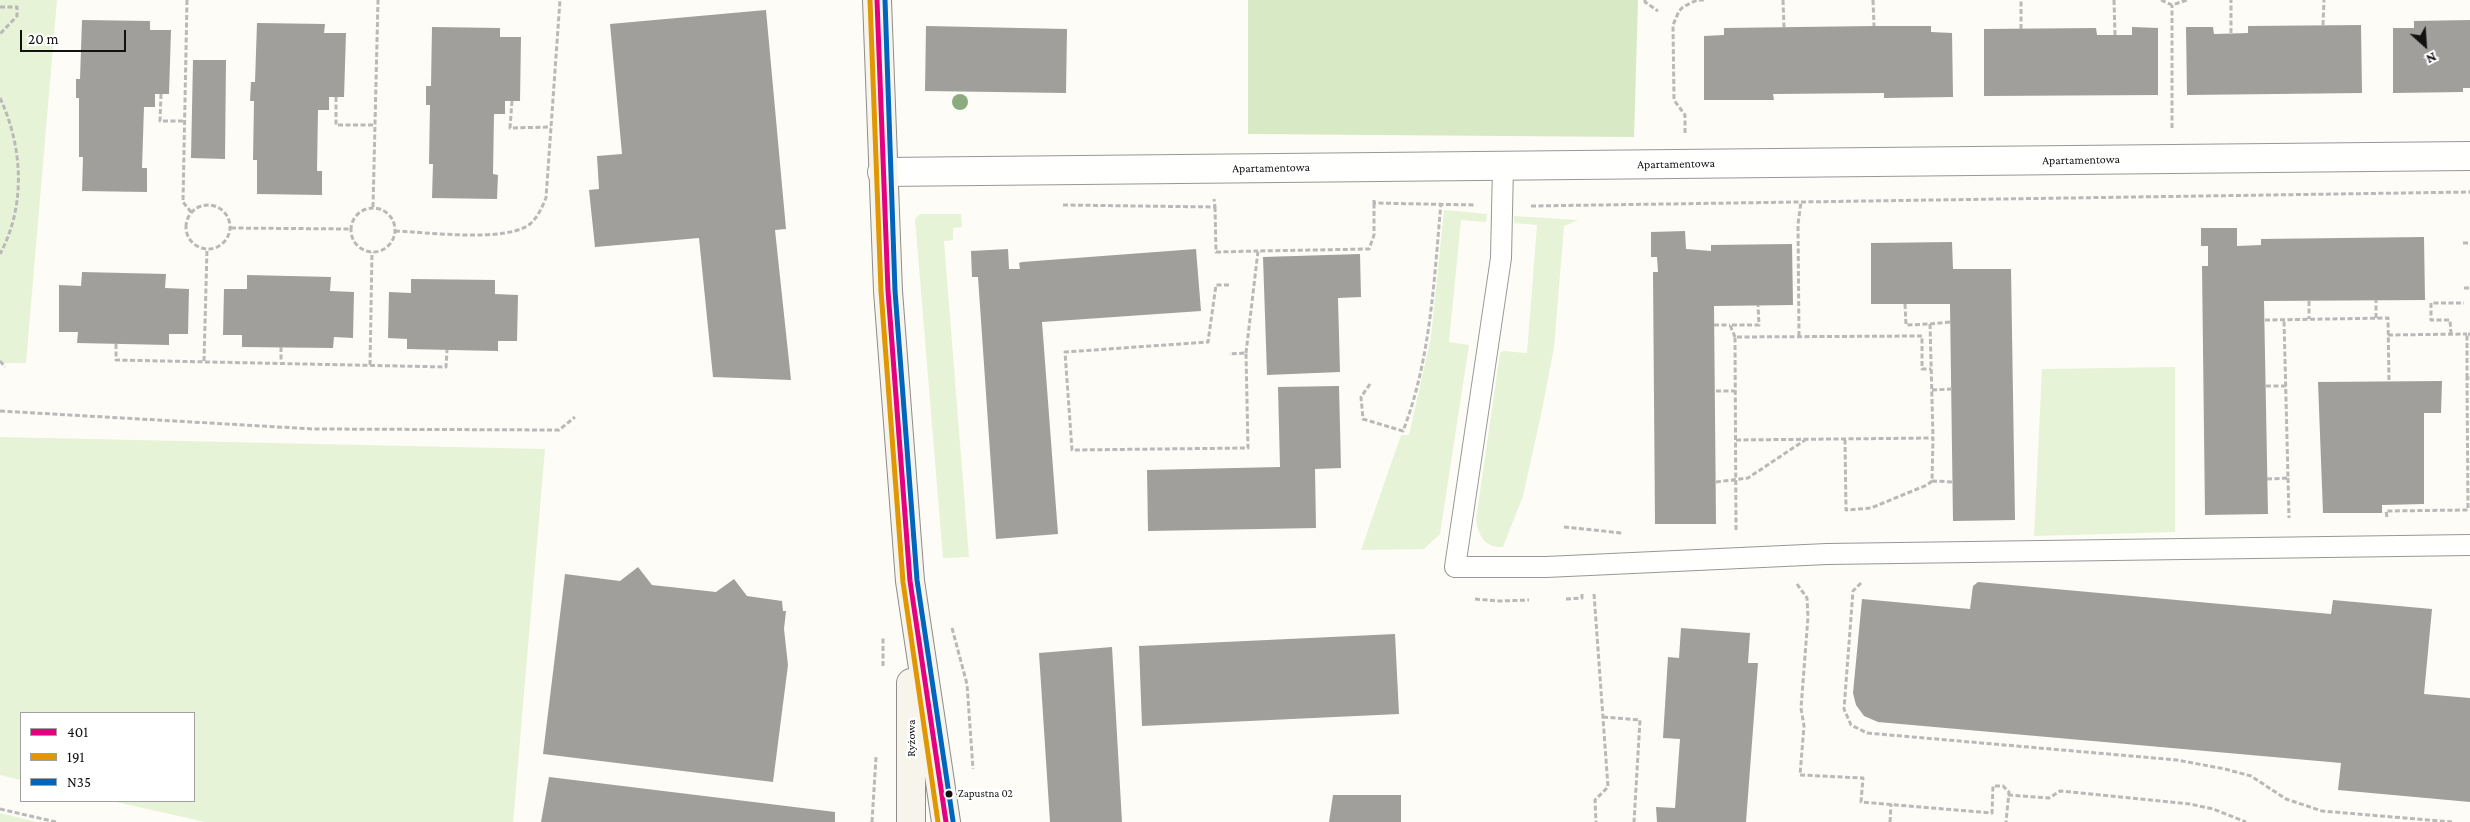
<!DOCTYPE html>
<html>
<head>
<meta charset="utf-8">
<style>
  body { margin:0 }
  #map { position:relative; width:2470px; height:822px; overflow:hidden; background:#fdfcf7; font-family:"Crimson Pro",serif }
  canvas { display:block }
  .legend { position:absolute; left:20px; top:712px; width:175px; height:90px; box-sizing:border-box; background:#fff; border:1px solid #a0a0a0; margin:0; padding:6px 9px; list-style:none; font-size:15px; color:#111 }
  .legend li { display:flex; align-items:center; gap:10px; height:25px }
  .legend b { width:25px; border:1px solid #a0a0a0 }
  .north { position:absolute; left:2400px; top:20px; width:50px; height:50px; -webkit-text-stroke:4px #fff; paint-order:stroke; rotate:154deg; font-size:14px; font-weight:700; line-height:20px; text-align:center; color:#111 }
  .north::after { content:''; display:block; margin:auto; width:18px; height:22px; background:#111; clip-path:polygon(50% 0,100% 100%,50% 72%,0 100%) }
  .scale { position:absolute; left:20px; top:30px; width:106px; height:22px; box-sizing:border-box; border:2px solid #111; border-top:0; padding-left:6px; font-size:15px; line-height:18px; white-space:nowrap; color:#111; -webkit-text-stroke:4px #fff; paint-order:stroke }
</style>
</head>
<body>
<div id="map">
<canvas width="2470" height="822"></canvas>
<ul class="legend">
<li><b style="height:6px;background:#e5007d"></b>401</li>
<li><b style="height:6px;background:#e09702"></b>191</li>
<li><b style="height:6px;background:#0065bd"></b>N35</li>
</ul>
<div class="north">N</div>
<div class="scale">20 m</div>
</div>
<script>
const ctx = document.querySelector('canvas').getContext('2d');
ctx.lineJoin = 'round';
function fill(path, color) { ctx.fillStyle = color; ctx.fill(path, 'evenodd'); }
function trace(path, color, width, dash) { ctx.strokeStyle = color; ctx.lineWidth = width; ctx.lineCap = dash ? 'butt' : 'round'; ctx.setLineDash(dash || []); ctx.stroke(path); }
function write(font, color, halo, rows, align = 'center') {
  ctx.font = font + ' "Crimson Pro",serif'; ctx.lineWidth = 5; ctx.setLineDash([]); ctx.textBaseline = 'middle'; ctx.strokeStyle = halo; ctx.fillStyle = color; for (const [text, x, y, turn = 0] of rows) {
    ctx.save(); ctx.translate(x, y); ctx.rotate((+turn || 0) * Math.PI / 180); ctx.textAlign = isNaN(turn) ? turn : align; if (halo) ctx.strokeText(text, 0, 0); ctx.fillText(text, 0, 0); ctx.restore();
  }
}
fill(new Path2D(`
  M0 0H57L26 363H0Z
  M1444 210 1487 214 1486 222 1461 220 1449 342 1469 345 1440 534 1424 549 1361 550 1401 435H1409L1431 337Z
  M920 214H961L962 227 953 228V240L944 241 969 557 943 558 915 219Z
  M1514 216 1578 220 1564 226 1554 347 1542 410 1523 496 1503 547C1485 548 1479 537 1476 520L1500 353 1503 351 1527 353 1537 225 1514 223Z
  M2175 367V532L2034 536 2042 369Z
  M0 437 545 449 513 822H205L112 801H194V713H21V780L0 775Z
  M0 813 37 822H0Z`), '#e7f3d7');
fill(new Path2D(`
  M1248 0H1638L1634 137 1248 134Z`), '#d8eac5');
fill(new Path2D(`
  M766 10 786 229 775 230 791 380 713 377 699 238 595 247 589 190 599 189 597 156 622 154 610 24Z
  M82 20 150 21V30H171L169 94H155V107H144L142 168H147V192L82 191 83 157H79V98H76V79H80Z
  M2470 20V88H2463V92L2393 93V28H2414V21Z
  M257 23 325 24 324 33H346L344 97H329V110H318L317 171H322V195L257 194V160H253L254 101H250L251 82H255Z
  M2361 25 2362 93 2187 95 2186 27H2213L2214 34 2248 33V26Z
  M926 26 1067 29 1066 93 925 91Z
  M1874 26H1931V32L1952 33 1953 97 1884 98V93L1773 94 1774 100H1704V36L1724 35V28Z
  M432 27 500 28V37H521L520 101H505V114H494L493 174 498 175 497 199 432 198 433 164H429L430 105H426V86H431Z
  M2132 27 2158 28V95L1984 96V29L2096 28 2097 35H2132Z
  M193 60H226L225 159 191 158Z
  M2201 228H2237V246L2261 245V239L2424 237 2425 300 2264 301 2268 514 2205 515 2202 266H2208V246H2201Z
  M1685 231 1686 249 1711 251V245L1792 244 1793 305 1714 306 1716 524H1655L1653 272H1658L1657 257H1651V232Z
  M1952 242 1953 269H2011L2015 520 1953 521 1950 304H1871V243Z
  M1008 249 1009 269H1020L1019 263 1022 262 1196 249 1201 311 1042 322 1058 534 996 539 978 277H972L971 251Z
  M1360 254 1361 297 1338 298 1340 372 1267 375 1263 257Z
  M82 272 166 274 165 288 189 289 188 334H169V345L77 343 78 332H59V285L81 286Z
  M247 275 331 277 330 291 354 292 353 338 334 337 333 348 242 347V335H223L224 289H247Z
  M411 279 495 280V294L518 295 517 341H498V351L407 349V339L388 338 389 292 411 293Z
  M2442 381 2441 413H2424V504L2382 505V513H2323L2318 382Z
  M1339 386 1341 468 1315 469 1316 528 1148 531 1147 470 1280 467 1278 387Z
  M638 567 652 585 716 592 734 579 747 596 782 601 783 611H786L784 629 788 665 773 782 543 754 565 574 620 581Z
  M1978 582 2331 614 2333 600 2432 609 2424 694 2470 698V802L2338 790 2341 763 1878 722 1864 716 1856 705 1853 693 1862 599 1970 609 1973 586Z
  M1681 628 1750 633 1748 663H1758L1746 822H1657L1656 807 1675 808 1680 739 1663 738 1668 657 1679 658Z
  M1395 634 1399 714 1142 726 1139 646Z
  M1112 647 1122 822H1050L1039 653Z
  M549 777 835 812V822H541Z
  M1333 795H1401V822H1329Z`), '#a19f9c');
const lane = new Path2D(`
  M1503 166 1501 258 1455 567H1546L1827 554 2470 545`);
const street = new Path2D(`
  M882 172 2470 156`);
const secondary = new Path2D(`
  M877 0 888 291 910 581 946 822
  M911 822V683`);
trace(lane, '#979795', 22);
trace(street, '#979795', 30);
trace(secondary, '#8e8d8b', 30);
trace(new Path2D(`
  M187 0 183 202 191 212
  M1645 0V2L1658 11
  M1783 0 1784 27
  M1873 0 1874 26
  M2114 0 2115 35
  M2161 0 2172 5 2187 0
  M0 7H17V16L0 34
  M2323 25 2324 0
  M2021 29V0
  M2231 33V0
  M161 94 160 121H185
  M336 97V125H375
  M0 98C23 147 26 206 0 254
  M512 101 510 128 551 127
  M2172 128V5
  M1685 133V115L1674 100 1673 25 1679 11 1683 7 1697 0H1706
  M1374 200V203L1475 205
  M186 227a22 22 0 1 1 44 0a22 22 0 1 1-44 0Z
  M1063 205 1215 207 1214 199
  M1531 206 2470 192
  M373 207 378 0
  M1215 207 1216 252 1258 251
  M351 230a22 22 0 1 1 44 0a22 22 0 1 1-44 0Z
  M231 228 350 229
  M395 231C427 232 506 243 530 224 538 217 542 207 546 198L560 0
  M2463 243H2470
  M1229 285H1216L1208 342 1065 352 1072 450 1248 448 1246 353 1229 354
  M2464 288H2470
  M2309 301V319
  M1905 304 1906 325 1930 324 1933 438
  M2376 318V300
  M2265 320 2388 318 2389 382
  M1930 324 1951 322
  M1714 325H1730
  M2451 334 2450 320H2431V303H2464
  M2388 335 2467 334
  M1799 336 1798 224 1801 202
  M1735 337 1730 325H1759L1758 305
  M116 344V360L446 367 447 350
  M281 347V363
  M1246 353 1258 251 1369 249 1374 235V203
  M0 361 5 367
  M204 361 207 249
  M370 365 372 252
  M2467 378V334H2470
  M1370 384 1361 397 1363 419 1403 431C1431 359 1434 279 1441 203
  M2266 386H2286
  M1932 390 1952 389
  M1716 391H1735
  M0 411 314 429 559 430 575 417
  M1736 440 1933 438 1932 481 1927 485 1871 508 1846 510 1845 440
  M2288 478 2289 518
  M2267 479 2288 478 2284 320
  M1932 481 1953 482
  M1716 482 1748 478 1805 440
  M2387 517 2386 511 2468 510 2467 378H2470
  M1564 527 1622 533
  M1736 530 1735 337 1922 336V369H1931
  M1861 583 1853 591 1844 709 1851 725 1867 733 2177 760 2225 769 2251 776 2286 799 2322 811 2452 822
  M1797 584 1807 598 1808 617 1801 708 1804 726 1800 775 1863 778 1861 802 1992 813 1993 786H2003L2009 792 2006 822
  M1594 594 1608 787 1595 800 1596 822
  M1475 599 1499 601 1529 600
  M1566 599 1582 598V594
  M952 628 967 684 973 769
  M883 666V637
  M1603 717 1640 720 1634 822
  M2008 795 2049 798 2060 791 2190 804 2213 809 2246 822
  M0 809 56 822
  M872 822 876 757
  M1890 822 1891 804`), '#b9b9b8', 3, [5, 2.5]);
trace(lane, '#fffffe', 20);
trace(street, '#fffffe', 28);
trace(secondary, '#f6f4eb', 28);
trace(new Path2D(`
  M877 0 888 291 910 581 946 822`), '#e5007d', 5);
trace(new Path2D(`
  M870 0 881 291 903 582 938 822`), '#e09702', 5);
trace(new Path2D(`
  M885 0 895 291 917 580 953 821`), '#0065bd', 5);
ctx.fillStyle = '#8cac80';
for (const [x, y] of [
  [960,102]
]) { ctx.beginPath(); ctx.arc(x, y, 8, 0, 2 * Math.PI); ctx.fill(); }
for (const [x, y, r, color] of [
  [949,794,4.5,"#111"]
]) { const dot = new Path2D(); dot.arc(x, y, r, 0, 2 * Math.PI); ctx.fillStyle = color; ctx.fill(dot); trace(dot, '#fff', 2); }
write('11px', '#111', '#fff', [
  ["Zapustna 02",958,794]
], 'left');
write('12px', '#111', '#fff', [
  ["Apartamentowa",2081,160,-1],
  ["Apartamentowa",1676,164,-1],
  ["Apartamentowa",1271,168,-1],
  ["Ryżowa",911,738,-90]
]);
</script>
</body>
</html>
